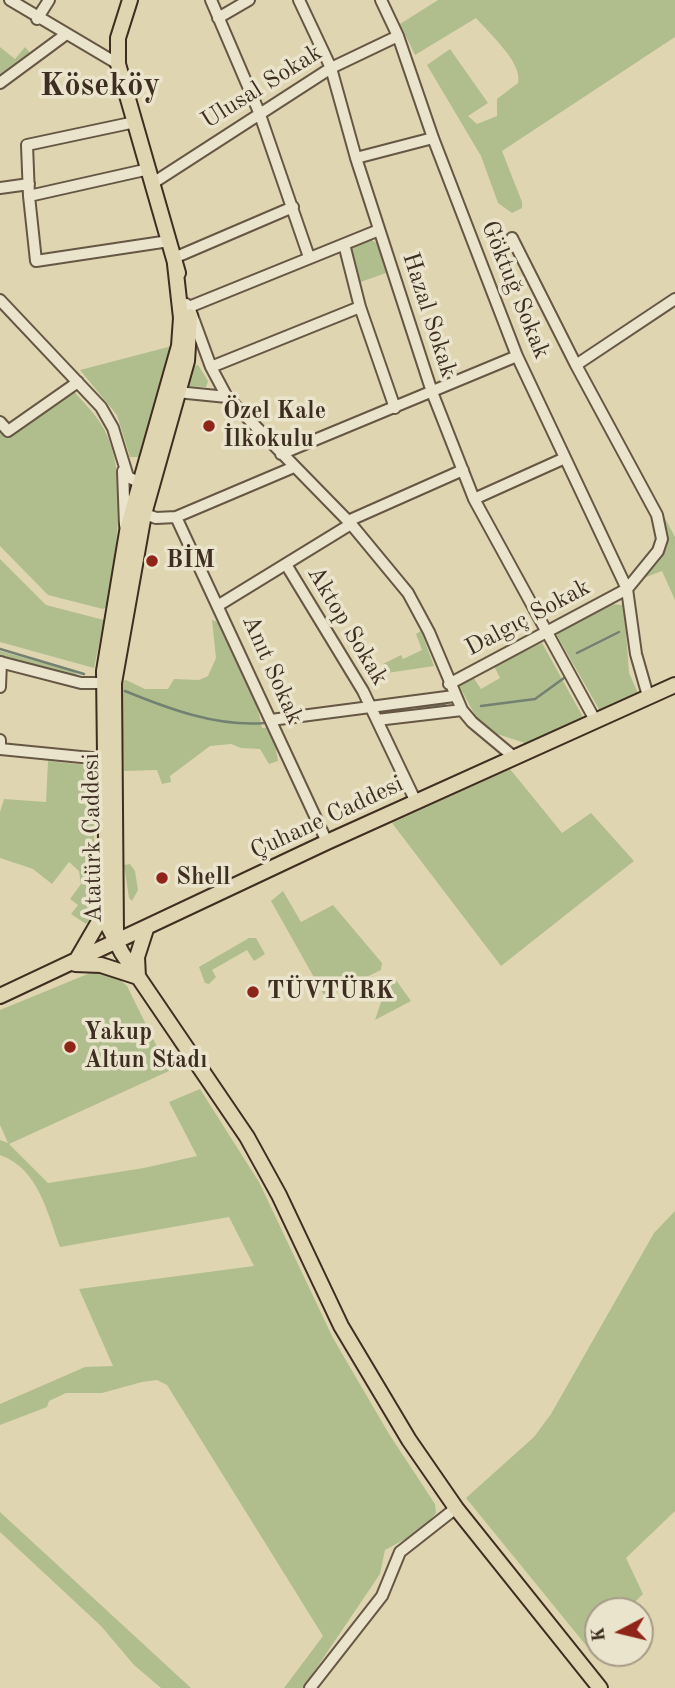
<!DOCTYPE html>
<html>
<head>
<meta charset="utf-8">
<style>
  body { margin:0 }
  #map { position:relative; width:675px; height:1688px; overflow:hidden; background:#e0d5b1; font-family:"Old Standard TT",serif }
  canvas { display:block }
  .north { position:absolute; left:584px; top:1597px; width:70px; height:70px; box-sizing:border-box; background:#ebe4cc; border:2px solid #a69b88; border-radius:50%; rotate:263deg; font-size:19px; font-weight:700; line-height:28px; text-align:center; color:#3e2d21 }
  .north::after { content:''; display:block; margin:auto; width:24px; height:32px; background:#8f2418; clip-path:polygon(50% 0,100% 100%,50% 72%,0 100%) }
</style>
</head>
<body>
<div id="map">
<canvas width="675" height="1688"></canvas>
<div class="north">K</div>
</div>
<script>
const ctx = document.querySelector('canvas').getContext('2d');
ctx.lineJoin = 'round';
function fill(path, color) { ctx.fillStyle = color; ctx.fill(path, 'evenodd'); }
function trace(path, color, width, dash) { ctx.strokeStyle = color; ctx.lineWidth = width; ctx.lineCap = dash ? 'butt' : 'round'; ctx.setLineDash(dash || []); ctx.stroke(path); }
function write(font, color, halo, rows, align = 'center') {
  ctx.font = font + ' "Old Standard TT",serif'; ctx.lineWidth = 7; ctx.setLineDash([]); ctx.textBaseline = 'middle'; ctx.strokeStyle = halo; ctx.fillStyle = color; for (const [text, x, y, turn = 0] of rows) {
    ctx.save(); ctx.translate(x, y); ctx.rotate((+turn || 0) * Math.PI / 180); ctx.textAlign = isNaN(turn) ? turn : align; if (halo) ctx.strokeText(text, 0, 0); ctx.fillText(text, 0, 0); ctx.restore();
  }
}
fill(new Path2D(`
  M438 0H675V37L502 151 522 202V208L512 213 498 203 481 156 427 65 450 49 488 103 468 116 477 124 497 116V99L518 83C523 63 489 33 476 18L415 55 400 24Z
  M0 47 15 59 25 47 31 54 0 76Z
  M370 239 378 244 386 273 358 283 350 246Z
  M172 346 140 457H130L117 415 80 370Z
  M198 365 208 381 206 387 186 386 191 367Z
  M70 387C81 400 96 414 104 429 130 478 115 555 107 607L103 609 48 595 0 546V431Z
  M619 432 675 537V600L662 571 641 579C655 566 671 553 668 532Z
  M0 559 46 605 104 620 94 668 0 642Z
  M610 604 624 605 629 673 638 693 600 711 555 632Z
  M212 620 218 622C235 654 256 692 262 728L272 727 278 761 269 764 260 749 241 748 231 744 210 746 170 776 171 782 162 784 157 770 124 771 121 682 126 680 145 689H168L174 679 199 680 208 676 216 658Z
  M421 631 434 666 387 673 383 664 401 655 403 659 422 650 416 634Z
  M542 643 583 717 528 744 491 732 478 721 459 685 473 677 481 689 500 678 494 666Z
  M0 651 73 671 80 677 0 655Z
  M48 761 94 766V915L86 924 71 914 78 905 70 899 81 884 79 871 69 862 52 884 33 869 0 858V812L4 799 46 802Z
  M510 769 562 833 591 813 634 861 501 966 392 823Z
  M130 864 135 871 138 890 132 901 129 898 124 865Z
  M283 891 301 922 333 905 382 963 381 970 325 997 271 901Z
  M249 938H256L265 954 254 961 247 950 212 970 216 977 209 984 205 983 199 967Z
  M95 971 116 976 127 986 169 1071 9 1144 48 1183 144 1168 197 1156 169 1102 200 1089 259 1182 333 1338 389 1434 435 1504 436 1513 422 1530 385 1550 380 1574 303 1688H284L323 1636 167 1385 157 1380 142 1382 102 1393H66L49 1401 47 1407 0 1425V1404L85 1367 113 1366 79 1289 254 1266 229 1217 60 1247C47 1213 39 1169 0 1155V1140L8 1143 0 1125V1010Z
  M396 980 411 1001 375 1020 381 1002 380 990Z
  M675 1211V1511L626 1558 643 1594 626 1611H598V1640L589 1649 466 1498 534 1437 551 1414 654 1233Z
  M0 1512 191 1688H161L134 1665 101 1626 0 1532Z`), '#b0be8d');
trace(new Path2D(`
  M0 649 84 674
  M577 653 619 632
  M125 691C169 709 217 727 265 723
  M481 706 535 699 564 678
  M389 710 445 704`), '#728171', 2.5);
const minor = new Path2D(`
  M10 0 118 64
  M211 0 259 112 309 257
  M299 0 331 68 356 158 432 392 474 499 595 720
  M381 0 398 36 433 138 517 356 627 589 636 654 648 696
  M218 18 249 0
  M37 19 49 0
  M0 83 65 35
  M135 122 27 145 29 196 149 169
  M356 158 433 138
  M153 183 331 68 398 36
  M0 188 29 184
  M29 196 36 261 169 241
  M344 244 360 307 395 408
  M174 258 293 207
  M0 300 101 407 113 428 128 477 145 485
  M186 304 189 307 379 230
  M189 307 211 367 227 397 351 524 408 593 429 632 462 710 472 722 514 757
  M576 365 675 299
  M211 367 360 307
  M177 392 227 397
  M0 422 8 431 78 382
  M281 454 517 356
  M123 471 125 525
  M474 499 565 458
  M137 511 156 518 176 517 294 467
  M176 517 327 842
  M348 521 463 470
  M287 566 363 691 416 802
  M219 605 351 524
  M0 662 81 683H111
  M449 684 627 589 658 551 662 539 657 515 576 365 512 238
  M0 687 1 662
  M271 720 454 696
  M377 720 462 710
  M0 740V749L112 760
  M310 1688 382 1596 400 1552 456 1508`);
const major = new Path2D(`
  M130 0 118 38V64L178 273
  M175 264 181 318 179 346 128 526 104 671 107 924 122 953 247 1137 279 1195 341 1326 409 1440 456 1508 600 1688
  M116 934 114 683 144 514 187 361 190 316
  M76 961 105 911
  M75 964 101 965 138 977 137 957 146 929
  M0 996 327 842 675 685`);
trace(minor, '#665745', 14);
trace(major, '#3e2d21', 18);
trace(minor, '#ebe4cc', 10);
trace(major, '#e0d5b1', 14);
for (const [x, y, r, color] of [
  [209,426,7,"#8f2418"],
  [152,561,7,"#8f2418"],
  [162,878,7,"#8f2418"],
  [253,992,7,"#8f2418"],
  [70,1047,7,"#8f2418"]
]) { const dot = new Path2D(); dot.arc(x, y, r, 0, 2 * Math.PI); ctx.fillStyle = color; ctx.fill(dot); trace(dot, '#ebe4cc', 2.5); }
write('24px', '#3e2d21', '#ebe4cc', [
  ["Ulusal Sokak",262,87,-32],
  ["Göktuğ Sokak",515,290,68],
  ["Hazal Sokak",429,315,72],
  ["Dalgıç Sokak",528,618,-28],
  ["Aktop Sokak",347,626,59],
  ["Anıt Sokak",272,670,66],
  ["Çuhane Caddesi",327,818,-25],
  ["Atatürk Caddesi",93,838,-91]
]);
write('bold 24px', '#3e2d21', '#ebe4cc', [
  ["Özel Kale",223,412],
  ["İlkokulu",223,440],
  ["BİM",166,561],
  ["Shell",176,878],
  ["TÜVTÜRK",267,992],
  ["Yakup",84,1033],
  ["Altun Stadı",84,1061]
], 'left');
write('bold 32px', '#3e2d21', '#ebe4cc', [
  ["Köseköy",100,87]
]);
</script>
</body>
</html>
